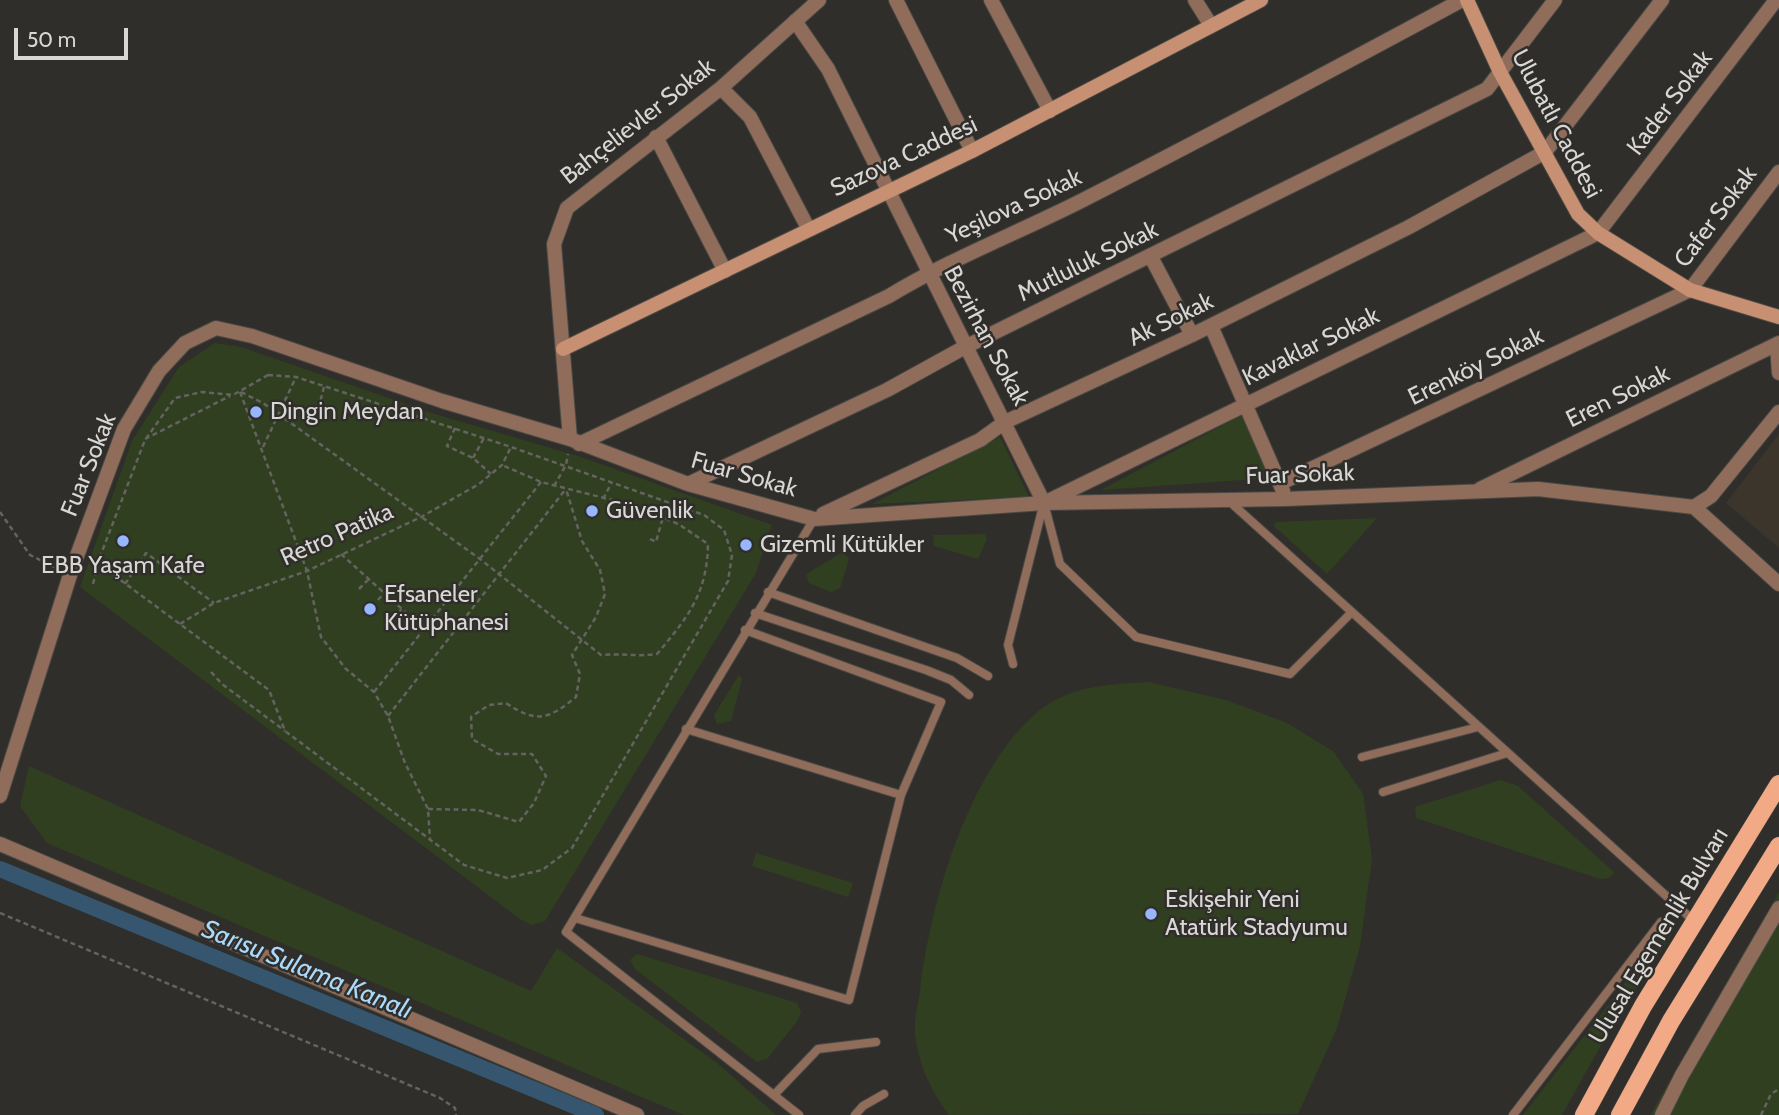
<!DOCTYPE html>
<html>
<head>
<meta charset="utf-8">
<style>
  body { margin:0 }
  #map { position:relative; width:1779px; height:1115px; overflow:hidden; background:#302e2a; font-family:Cabin,sans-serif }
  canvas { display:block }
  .scale { position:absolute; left:14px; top:28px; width:114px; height:32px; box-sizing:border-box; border:4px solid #d9d7d5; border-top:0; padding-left:9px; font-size:21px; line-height:24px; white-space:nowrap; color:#d9d7d5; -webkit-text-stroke:5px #302e2a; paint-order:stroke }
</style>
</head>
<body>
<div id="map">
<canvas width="1779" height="1115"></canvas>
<div class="scale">50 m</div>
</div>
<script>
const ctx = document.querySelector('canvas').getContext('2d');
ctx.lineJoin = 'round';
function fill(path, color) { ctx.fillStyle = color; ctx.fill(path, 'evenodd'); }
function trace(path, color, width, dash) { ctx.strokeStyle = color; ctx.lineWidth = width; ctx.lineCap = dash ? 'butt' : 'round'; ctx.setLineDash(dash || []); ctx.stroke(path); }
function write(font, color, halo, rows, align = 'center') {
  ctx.font = font + ' Cabin,sans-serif'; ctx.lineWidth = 5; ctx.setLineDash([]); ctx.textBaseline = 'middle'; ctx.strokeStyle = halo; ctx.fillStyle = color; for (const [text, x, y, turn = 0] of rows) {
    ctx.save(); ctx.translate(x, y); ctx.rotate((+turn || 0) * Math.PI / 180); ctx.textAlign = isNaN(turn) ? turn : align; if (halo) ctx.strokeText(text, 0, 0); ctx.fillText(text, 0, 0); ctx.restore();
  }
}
fill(new Path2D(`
  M1779 434V548L1726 503Z`), '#3b352c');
fill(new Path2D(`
  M215 343 241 347 438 415 578 456 772 525 756 573 545 921 532 925 520 919 80 587 132 441 179 367Z
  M1244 414 1271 478 1101 490Z
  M1000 437 1029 497 872 504Z
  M1377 518 1327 574 1274 526 1276 522Z
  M985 534 987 539 978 559 934 546 933 535Z
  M843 552 849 559 840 588 831 592 809 583 806 574Z
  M739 675 742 679 731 721 717 724 714 715Z
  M1148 682 1226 700 1285 722 1333 751 1363 794 1372 859 1360 946 1337 1028 1298 1114 949 1115C930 1089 919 1066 915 1033 914 1020 918 1004 920 991 930 904 967 776 1033 716 1067 685 1105 685 1148 682Z
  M29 766 531 991 557 948 717 1063 776 1115H684L47 843 20 806Z
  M1501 780 1518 786 1615 873 1609 878 1600 879 1416 818 1415 807Z
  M756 853 853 883 848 897 752 866Z
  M1779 892V1115H1650Z
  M1666 930 1672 934 1610 1029 1562 1115H1523Z
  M637 954 797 1003 801 1012 798 1020 768 1058 757 1062 635 969 630 960Z`), '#313f21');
trace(new Path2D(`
  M0 869 596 1115`), '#35566e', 16);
const lane = new Path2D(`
  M1229 501 1694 921
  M1044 503 1060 564 1136 637 1290 674 1351 613
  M768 592 957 658 988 676
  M755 613 926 670 951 680 969 695
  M1013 664 1008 645 1043 506
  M686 729 901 795
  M1362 757 1478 727
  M1383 792 1507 753
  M575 918 849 1000 901 795 941 702 745 630
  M774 1095 818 1049 876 1042
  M799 1115 566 932 814 519
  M855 1115 863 1106 884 1094
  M1513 1115 1661 922`);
const street = new Path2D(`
  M896 0 972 151
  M991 0 1050 111
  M1195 0 1210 24
  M795 21 828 69 1044 503 1598 233 1776 0
  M721 88 750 117 808 228
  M656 137 725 271
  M1151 257 1192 335
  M1211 326 1283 491
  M1777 346 1779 373
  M570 439 554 244 567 208 721 88 819 0
  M579 444 889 296C950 259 1018 233 1083 200 1210 135 1336 68 1462 0
  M1281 483 1690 290 1779 172
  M688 484 887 390 965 347 1487 89 1555 0
  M1480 489 1779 343
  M1694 507 1711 496 1779 412
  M823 514 980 440 1005 422 1192 335 1409 227 1545 152 1662 0
  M0 796 71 572 124 429 159 371 185 343 216 328 252 336 442 401 570 439 688 484 814 519 1044 503 1285 499 1538 489 1694 507 1779 584
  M0 844 637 1115
  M1662 1115 1682 1075 1779 908`);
const secondary = new Path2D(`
  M1467 0 1500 72 1578 214 1598 233 1690 290 1779 317
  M563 349 972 151 1261 0`);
const primary = new Path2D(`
  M1584 1115 1643 1006 1779 784
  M1620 1115 1671 1021 1779 846`);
trace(lane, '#4b4945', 10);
trace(street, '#4b4945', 16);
trace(secondary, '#4b4945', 16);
trace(primary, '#4b4945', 19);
trace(new Path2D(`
  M268 375 296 377 511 447 704 515 724 530 732 555 728 581 572 848 542 870 507 878 464 865 285 731 269 690 115 576 101 554 145 440 175 398 202 392 233 395Z
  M324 387 319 406 324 408
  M240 392 307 571 321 637 346 669 374 692 388 716 405 763 428 809 430 839
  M241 392 263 403 480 559 601 655C621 653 637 657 657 654 688 617 707 594 708 544L680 525 640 507 541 482 502 465
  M455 428 447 446 473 458 491 474
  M145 439 230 396
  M263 447 296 377
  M473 458 484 438
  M554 486 566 465 568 454
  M603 499 612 482
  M0 512 30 555 58 569
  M650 539 656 542 663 517
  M341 554 424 629
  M93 584 101 554
  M125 584 146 553 214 603
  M359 589 369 579
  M378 600 384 593
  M392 619 402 609
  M180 624 214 603 307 571 421 517 479 484 502 465 511 447
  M211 672 222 684 285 731
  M374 692 541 482
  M388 716 565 490
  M428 809 478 810 519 822 534 803 546 776 532 754H498L472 739 471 717 489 705 506 703C537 724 549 719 576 697L580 674 572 655 596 617 605 594 600 570 582 541 566 489
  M0 913 440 1098 455 1108 456 1115
  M1761 1115 1771 1094 1779 1089`), '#656360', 2.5, [5, 3.5]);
trace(lane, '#906d5b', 8);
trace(street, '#906d5b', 14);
trace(secondary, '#c79073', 14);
trace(primary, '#f2aa86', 18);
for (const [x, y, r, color] of [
  [256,412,7,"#98b6fd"],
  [592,511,7,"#98b6fd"],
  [123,541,7,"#98b6fd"],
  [746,545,7,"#98b6fd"],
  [370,609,7,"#98b6fd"],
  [1151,914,7,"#98b6fd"]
]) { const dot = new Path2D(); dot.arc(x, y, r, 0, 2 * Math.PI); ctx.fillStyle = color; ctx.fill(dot); trace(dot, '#302e2a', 2.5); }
write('24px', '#d9d7d5', '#302e2a', [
  ["Kader Sokak",1670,103,-53],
  ["Bahçelievler Sokak",638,122,-38],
  ["Ulubatlı Caddesi",1556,124,62],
  ["Sazova Caddesi",904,157,-25],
  ["Yeşilova Sokak",1014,207,-25],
  ["Cafer Sokak",1716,217,-53],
  ["Mutluluk Sokak",1088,262,-26],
  ["Ak Sokak",1171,320,-26],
  ["Bezirhan Sokak",986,336,62],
  ["Kavaklar Sokak",1311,347,-26],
  ["Erenköy Sokak",1476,367,-26],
  ["Eren Sokak",1618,397,-26],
  ["Fuar Sokak",89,465,-68],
  ["Fuar Sokak",744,475,16],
  ["Fuar Sokak",1300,475,-2],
  ["Retro Patika",337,535,-24],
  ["Ulusal Egemenlik Bulvarı",1659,936,-59]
]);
write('24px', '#d9d7d5', '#302e2a', [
  ["Dingin Meydan",270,412],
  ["Güvenlik",606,511],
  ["Gizemli Kütükler",760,545],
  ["EBB Yaşam Kafe",123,566,"center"],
  ["Efsaneler",384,595],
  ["Kütüphanesi",384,623],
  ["Eskişehir Yeni",1165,900],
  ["Atatürk Stadyumu",1165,928]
], 'left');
write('italic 26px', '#aad9fb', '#302e2a', [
  ["Sarısu Sulama Kanalı",307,970,22]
]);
</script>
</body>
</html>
